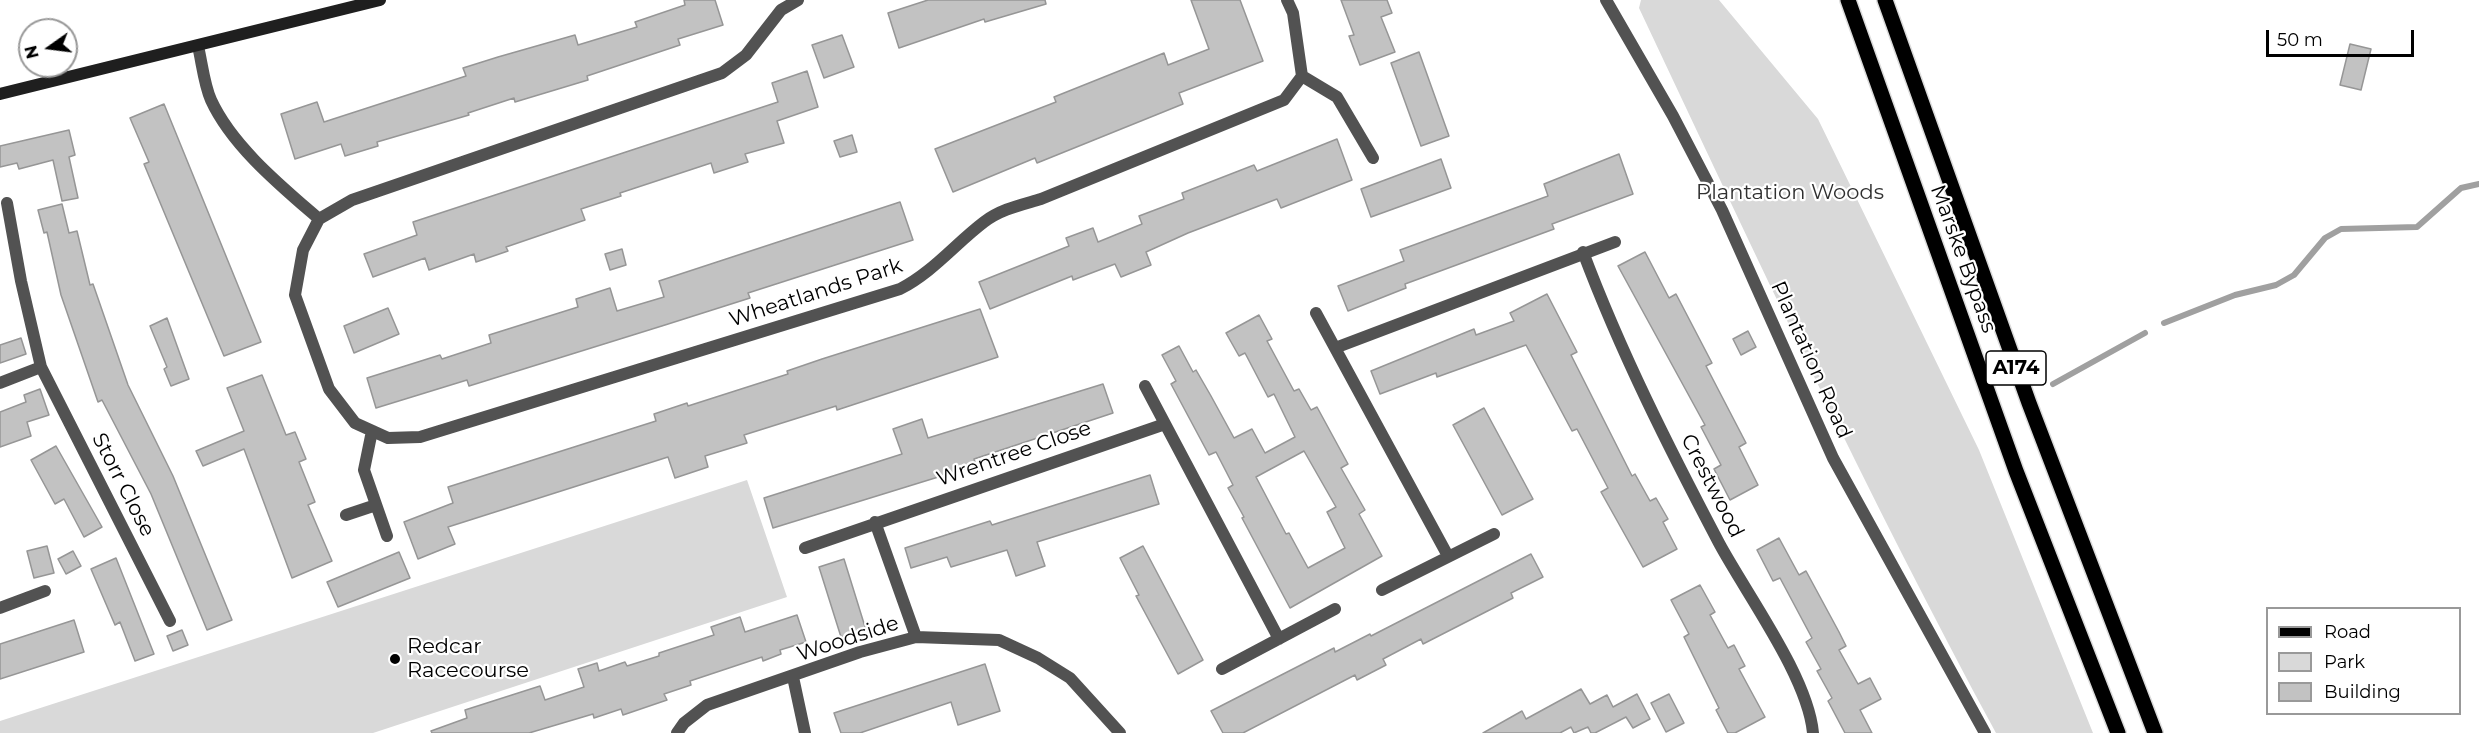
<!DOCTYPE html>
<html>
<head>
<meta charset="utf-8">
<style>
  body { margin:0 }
  #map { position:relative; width:2479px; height:733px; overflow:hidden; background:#fff; font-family:Montserrat,sans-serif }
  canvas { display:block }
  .legend { position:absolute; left:2266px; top:607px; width:195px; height:108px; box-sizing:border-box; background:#fff; border:2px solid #999; margin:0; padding:8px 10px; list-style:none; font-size:18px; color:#000 }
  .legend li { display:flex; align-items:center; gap:12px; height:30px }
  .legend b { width:30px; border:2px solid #999 }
  .north { position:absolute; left:18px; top:18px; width:60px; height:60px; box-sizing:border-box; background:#fff; border:2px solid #999; border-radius:50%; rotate:256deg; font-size:16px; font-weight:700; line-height:24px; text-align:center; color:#000 }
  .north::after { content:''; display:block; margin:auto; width:21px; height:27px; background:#000; clip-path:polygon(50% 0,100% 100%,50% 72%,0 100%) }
  .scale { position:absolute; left:2266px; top:30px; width:148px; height:27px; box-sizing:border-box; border:3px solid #000; border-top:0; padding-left:8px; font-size:18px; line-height:21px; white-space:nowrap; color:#000; -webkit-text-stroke:4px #fff; paint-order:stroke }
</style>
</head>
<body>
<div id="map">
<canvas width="2479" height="733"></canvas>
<ul class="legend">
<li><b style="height:8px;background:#000"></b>Road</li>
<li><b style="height:16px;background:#d9d9d9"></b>Park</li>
<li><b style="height:16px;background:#c2c2c2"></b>Building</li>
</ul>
<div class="north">N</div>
<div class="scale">50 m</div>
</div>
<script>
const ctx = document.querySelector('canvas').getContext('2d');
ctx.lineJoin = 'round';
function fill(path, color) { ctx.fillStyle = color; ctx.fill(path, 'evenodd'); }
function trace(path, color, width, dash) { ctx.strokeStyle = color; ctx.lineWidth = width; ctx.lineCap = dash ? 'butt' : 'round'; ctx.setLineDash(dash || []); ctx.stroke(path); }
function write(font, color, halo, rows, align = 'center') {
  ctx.font = font + ' Montserrat,sans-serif'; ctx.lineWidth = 4.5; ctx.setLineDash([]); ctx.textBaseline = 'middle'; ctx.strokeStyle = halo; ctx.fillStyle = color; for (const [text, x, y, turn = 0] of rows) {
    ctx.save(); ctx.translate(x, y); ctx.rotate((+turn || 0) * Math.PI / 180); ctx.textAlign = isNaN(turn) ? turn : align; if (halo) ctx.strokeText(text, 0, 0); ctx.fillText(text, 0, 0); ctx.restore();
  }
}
fill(new Path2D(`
  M1641 0H1719L1818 119 1979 450 2093 733H1996C1868 497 1754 252 1639 8Z
  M747 480 787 597 373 733H0V721Z`), '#d9d9d9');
trace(new Path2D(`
  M2164 323 2235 295 2276 285 2294 275 2325 238 2341 229 2417 227 2461 188 2479 184
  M2053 384 2145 333`), '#a0a0a0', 6);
const building = new Path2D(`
  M684 0H715L723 25 678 39 680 45 587 76 588 80 515 102 514 98 468 113 469 115 377 142 378 146 345 156 341 144 295 159 281 114 317 102 324 122 466 76 463 68 498 57 575 35 578 45 637 27 635 22 685 5Z
  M928 0H1045L1046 4 985 22 984 19 899 48 888 13Z
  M1191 0H1240L1263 61 1179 93 1183 104 1037 163 1035 158 953 192 935 149 1056 102 1054 97 1164 53 1168 65 1209 49Z
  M1341 0H1387L1392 13 1381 17 1395 52 1360 65 1349 36 1354 35Z
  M842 35 854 67 824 78 812 45Z
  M2350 44 2371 49 2361 90 2340 85Z
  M1419 52 1449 136 1421 146 1391 63Z
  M807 71 818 107 777 121 784 143 745 154 748 162 714 173 711 163 620 193 621 196 581 209 585 220 506 247 508 251 476 262 474 254 429 270 425 258 373 277 364 254 417 235 413 222 778 102 772 83Z
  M164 104 261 342 224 356 144 164 149 162 130 118Z
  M69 130 75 155 69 157 78 198 62 201 53 160 19 169 17 163 0 167V146Z
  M852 135 857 152 840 157 834 141Z
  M1337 139 1352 180 1281 208 1277 199 1188 233 1146 252 1151 265 1121 277 1115 264 1073 280 1072 276 990 309 979 282 1069 246 1066 238 1093 228 1098 242 1142 224 1139 216 1184 199 1182 193 1254 165 1257 171Z
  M1619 154 1633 194 1552 224 1554 229 1405 284 1406 288 1348 311 1338 286 1404 261 1400 250 1548 196 1544 184Z
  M1441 159 1451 188 1371 217 1361 189Z
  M900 202 913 240 748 293 750 298 665 325 469 386 467 380 376 408 367 378 440 355 442 359 491 343 489 335 578 307 576 299 610 288 617 311 664 297 659 281Z
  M62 204 69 233 77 231 90 285 93 284 128 385 173 476 232 620 207 630 151 494 102 400 98 402 61 295 47 232 44 233 38 210Z
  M622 249 626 265 610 270 605 254Z
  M1645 252 1669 298 1676 294 1712 363 1706 366 1746 443 1739 447 1758 485 1730 500 1714 469 1721 465 1701 427 1705 425 1618 266Z
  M1547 294 1577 352 1571 355 1632 476 1635 474 1650 501 1656 498 1668 519 1663 522 1677 549 1643 567 1601 492 1608 488 1577 429 1572 431 1526 345 1437 377 1436 373 1380 394 1371 371 1474 329 1476 335 1514 321 1510 313Z
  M388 308 399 334 354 353 344 326Z
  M980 309 998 357 837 410 836 406 744 435 747 443 705 456 708 467 675 478 668 457 448 527 455 544 418 559 404 522 453 503 448 487 656 421 654 414 687 403 688 406 788 374 787 371 822 359Z
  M1259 315 1272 339 1267 341 1294 391 1299 389 1311 410 1317 407 1348 464 1341 468 1365 510 1359 514 1382 556 1290 608 1242 518 1244 517 1228 488 1233 485 1216 452 1209 455 1171 384 1176 381 1162 355 1179 346 1193 372 1196 370 1211 396 1234 438 1252 429 1265 453 1295 437 1274 394 1268 397 1245 353 1239 356 1226 333ZM1304 451 1336 507 1327 512 1345 548 1308 568 1289 533 1286 534 1256 477Z
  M167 318 189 379 171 386 164 369 167 367 150 326Z
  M1748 331 1756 347 1741 355 1733 339Z
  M21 338 26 354 0 363V345Z
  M262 375 286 435 295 432 306 459 299 462 315 502 308 505 332 561 292 578 244 449 203 466 196 451 244 431 227 388Z
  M1103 384 1113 413 974 459 976 465 948 474 773 528 764 498 902 454 893 429 922 419 928 438Z
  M40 389 49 415 27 422 31 436 0 447V412L26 402 24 395Z
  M1484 408 1533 499 1502 515 1453 425Z
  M56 446 102 527 84 537 64 499 55 504 31 460Z
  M1150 475 1159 504 1037 542 1045 566 1016 576 1007 550 951 567 947 557 911 568 905 548 990 521 992 525Z
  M1779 538 1799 575 1806 571 1839 632 1846 646 1839 650 1858 684 1870 678 1881 699 1860 710 1872 733H1845L1828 701 1832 698 1817 671 1821 669 1806 642 1812 638 1780 578 1773 581 1757 550Z
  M47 546 54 573 34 578 27 551Z
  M1143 546 1203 660 1178 674 1136 596 1139 595 1120 558Z
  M73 551 81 566 66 574 58 559Z
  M399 552 410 578 338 607 327 582Z
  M1531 554 1543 577 1511 593 1513 598 1423 644 1421 639 1383 659 1386 665 1357 680 1355 675 1243 733H1223L1211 711 1334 648 1335 652 1370 634 1371 636Z
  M116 558 154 654 135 661 120 622 115 625 91 569Z
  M844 559 866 630 841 637 819 567Z
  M1700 585 1715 612 1710 615 1728 648 1734 645 1745 666 1739 669 1765 717 1735 733H1728L1716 710 1719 708 1684 637 1689 634 1671 600Z
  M797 615 806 642 780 650 781 654 763 661 762 657 690 681 691 685 664 694 667 700 623 715 621 709 594 718 593 714 529 733H432L431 731 467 718 465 710 540 686 545 700 584 687 578 669 597 663 599 671 625 662 627 666 659 656V653L714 635 711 627 740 617 745 632Z
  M74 620 84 652 0 679V644Z
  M182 630 188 645 173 651 167 636Z
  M985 664 1000 711 958 725 951 702 860 733H841L834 713Z
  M1581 689 1590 704 1607 695 1613 707 1637 694 1650 719 1633 728 1626 717 1595 733H1591L1588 727 1574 733 1571 727 1560 733H1483L1522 711 1526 719Z
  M1669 694 1684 723 1666 732 1651 703Z`);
fill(building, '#c2c2c2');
trace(building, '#969696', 1.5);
const primary = new Path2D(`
  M1848 0 2016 471 2118 733
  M1885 0 2029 403 2155 733`);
trace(primary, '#dbdbdb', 18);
trace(new Path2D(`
  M798 0 781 10 746 55 722 73 352 200 319 219 303 250 295 295 329 389 355 423 388 438 420 437 900 289C933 272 955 244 984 222 1001 209 1021 205 1041 199L1284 100 1302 76 1293 13 1287 0
  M1606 0 1673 116 1722 210 1833 458 1985 733
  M198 46C202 63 204 84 211 100 232 146 281 186 319 219
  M1302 76 1337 97 1373 158
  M7 203 21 281 41 367 170 621
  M1583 252C1621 353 1669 448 1719 543 1747 595 1808 677 1813 733
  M1316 313 1448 556
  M1335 348 1615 242
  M0 383 41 367
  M1145 386 1279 639
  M372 431 364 470 387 536
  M346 515 376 505
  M875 522 916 637
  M805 548 1165 424
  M1382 590 1494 534
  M0 608 45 591
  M1222 669 1335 609
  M793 677 805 733
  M677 733 684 723 707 705 860 652 916 637 999 640 1038 658 1070 678 1120 733`), '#525252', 12);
trace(new Path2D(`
  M0 94 380 0`), '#1f1f1f', 12);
trace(primary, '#000', 15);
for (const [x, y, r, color] of [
  [395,659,6,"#000"]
]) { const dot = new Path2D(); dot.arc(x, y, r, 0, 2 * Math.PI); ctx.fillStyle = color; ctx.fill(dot); trace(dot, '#fff', 2); }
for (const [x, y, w] of [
  [2016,368,60]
]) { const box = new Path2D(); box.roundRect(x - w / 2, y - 17, w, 34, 4.5); ctx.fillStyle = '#fff'; ctx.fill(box); trace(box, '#000', 1.5); }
write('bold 20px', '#000', null, [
  ["A174",2016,368]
]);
write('21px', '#303030', '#fff', [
  ["Plantation Woods",1790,193]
]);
write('21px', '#000', '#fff', [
  ["Marske Bypass",1963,259,70],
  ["Wheatlands Park",816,293,-18],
  ["Plantation Road",1811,360,66],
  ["Wrentree Close",1014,454,-19],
  ["Storr Close",123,485,63],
  ["Crestwood",1712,486,63],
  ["Woodside",848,639,-18]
]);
write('21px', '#000', '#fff', [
  ["Redcar",407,647],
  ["Racecourse",407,671]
], 'left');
</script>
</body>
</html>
